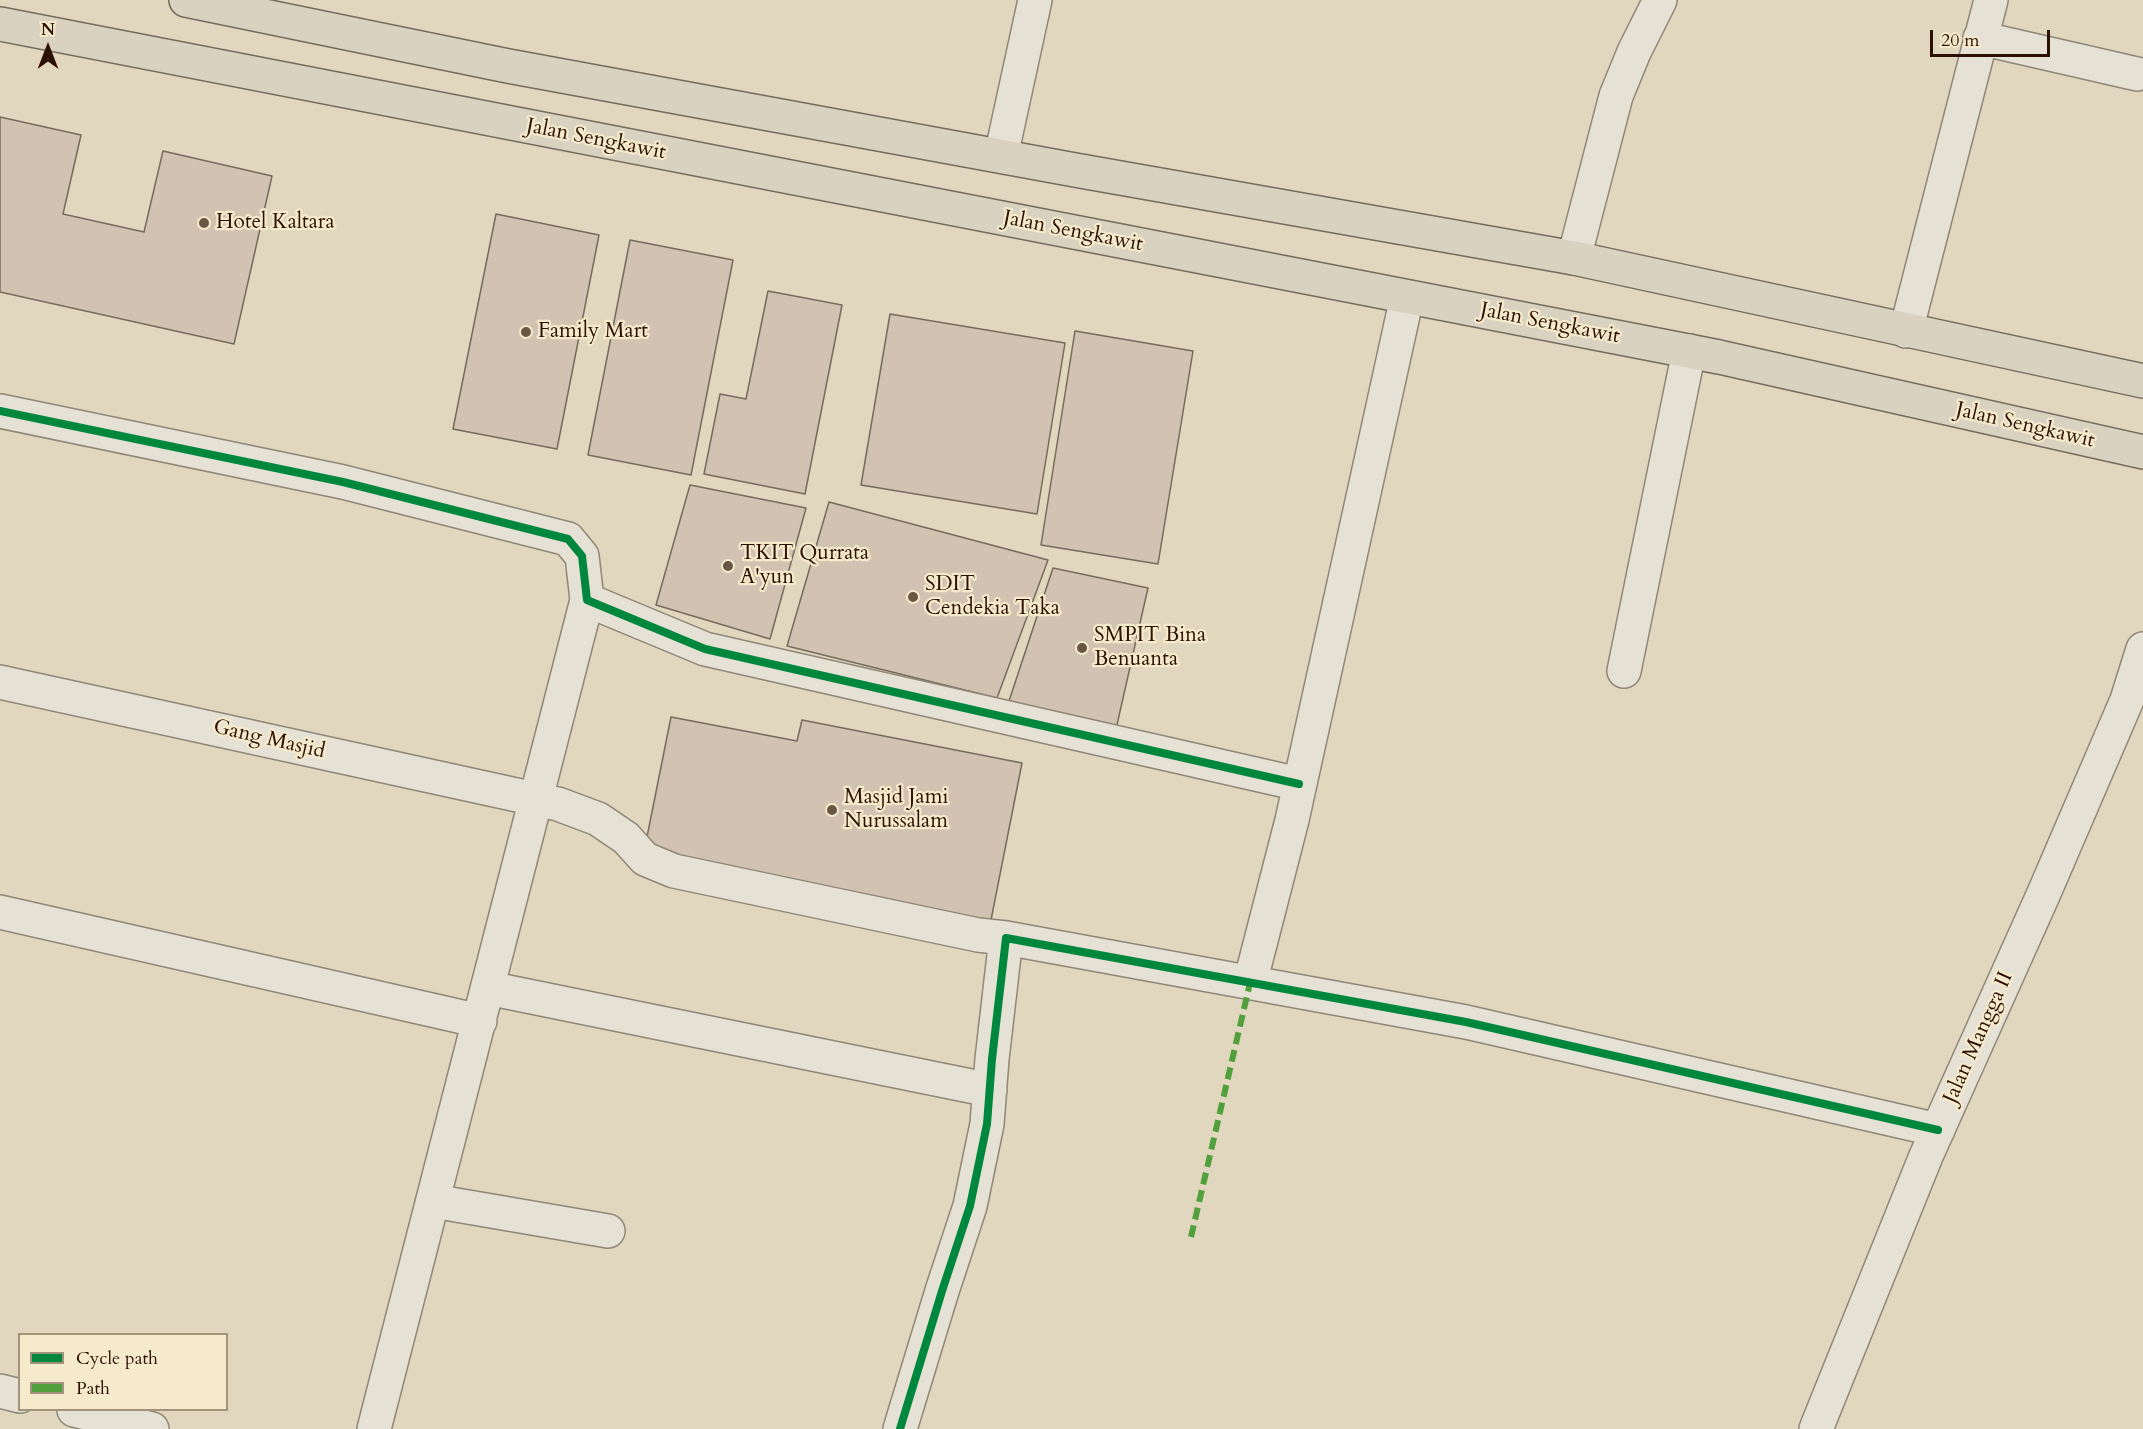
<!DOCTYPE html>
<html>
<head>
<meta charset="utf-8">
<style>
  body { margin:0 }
  #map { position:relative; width:2143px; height:1429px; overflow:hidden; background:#e0d7be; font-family:Cardo,serif }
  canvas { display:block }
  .legend { position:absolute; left:18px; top:1333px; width:210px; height:78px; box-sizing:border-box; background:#f5eacb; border:2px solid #a4937b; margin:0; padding:8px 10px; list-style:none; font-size:18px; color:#2b1003 }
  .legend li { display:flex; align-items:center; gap:12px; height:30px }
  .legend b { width:30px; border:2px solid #a4937b }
  .north { position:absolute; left:18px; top:18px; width:60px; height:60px; -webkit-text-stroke:4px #f5eacb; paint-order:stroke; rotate:0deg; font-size:16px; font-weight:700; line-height:24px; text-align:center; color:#2b1003 }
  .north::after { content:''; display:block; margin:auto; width:21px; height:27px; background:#2b1003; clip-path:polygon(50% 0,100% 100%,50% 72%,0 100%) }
  .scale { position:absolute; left:1930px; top:30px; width:120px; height:27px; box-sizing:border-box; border:3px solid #2b1003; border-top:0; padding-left:8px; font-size:18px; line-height:21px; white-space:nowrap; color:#2b1003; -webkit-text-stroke:4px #f5eacb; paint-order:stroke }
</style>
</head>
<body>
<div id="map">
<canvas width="2143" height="1429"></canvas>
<ul class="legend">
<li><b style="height:8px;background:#00873e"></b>Cycle path</li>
<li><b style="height:8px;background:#51a03d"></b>Path</li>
</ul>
<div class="north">N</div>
<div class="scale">20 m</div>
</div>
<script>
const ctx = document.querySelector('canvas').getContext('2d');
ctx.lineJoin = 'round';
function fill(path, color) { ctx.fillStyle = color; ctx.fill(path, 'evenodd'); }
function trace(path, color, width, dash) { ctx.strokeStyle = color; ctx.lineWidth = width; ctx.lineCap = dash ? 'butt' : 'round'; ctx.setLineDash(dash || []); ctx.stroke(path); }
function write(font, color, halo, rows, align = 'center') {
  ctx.font = font + ' Cardo,serif'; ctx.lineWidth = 4.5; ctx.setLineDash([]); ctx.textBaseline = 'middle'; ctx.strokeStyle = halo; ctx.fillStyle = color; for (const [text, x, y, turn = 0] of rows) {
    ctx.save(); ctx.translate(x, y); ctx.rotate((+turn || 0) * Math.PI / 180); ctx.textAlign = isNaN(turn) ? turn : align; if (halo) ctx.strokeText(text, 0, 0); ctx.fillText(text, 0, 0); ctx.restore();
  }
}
const building = new Path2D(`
  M0 117 81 135 63 214 144 232 163 151 272 176 234 344 0 292Z
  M496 214 599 235 557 449 453 429Z
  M630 240 733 260 691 475 588 455Z
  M768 291 842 305 805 494 704 474 720 394 746 399Z
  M890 314 1065 343 1037 514 861 485Z
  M1075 331 1193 351 1158 564 1041 545Z
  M690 485 806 508 770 639 656 605Z
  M829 502 1048 560 997 698 787 646Z
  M1053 568 1148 588 1116 729 1009 701Z
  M671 717 797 741 802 720 1022 763 990 925 643 857Z`);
fill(building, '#d2c2b1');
trace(building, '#756c5e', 1.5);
const minor = new Path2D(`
  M1980 38 2137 74
  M1001 156 1035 0
  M1574 258 1616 96 1634 52 1660 0
  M1906 331 1991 0
  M0 411 343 482 568 539 582 556 587 600 705 649 1299 784
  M1624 671 1689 351
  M0 682 558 804 598 819 626 838 645 859 674 871 978 935 1006 938 1466 1022 1938 1130
  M0 912 480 1021
  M1250 983 1292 820 1407 297
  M488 988 990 1090
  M433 1201 608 1231
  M0 1391 20 1396
  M74 1410 152 1429
  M374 1429 587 600
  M900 1429 942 1291 970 1206 987 1124 992 1059 1006 938
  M1816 1429 1926 1156 2044 893 2127 700 2143 649`);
const highway = new Path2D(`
  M186 0 508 66 1075 170 1574 258 2143 381
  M0 24 1719 357 2143 452`);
trace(minor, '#8f8777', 36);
trace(highway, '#756c5e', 36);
trace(minor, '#e6e1d5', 33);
trace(highway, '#dad2c1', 33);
trace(new Path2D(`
  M1191 1237 1250 983`), '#51a03d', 6, [12, 6]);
trace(new Path2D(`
  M0 411 343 482 568 539 582 556 587 600 705 649 1299 784
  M900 1429 942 1291 970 1206 987 1124 992 1059 1006 938 1466 1022 1938 1130`), '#00873e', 8);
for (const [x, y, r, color] of [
  [204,223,6,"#6a5644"],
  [526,332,6,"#6a5644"],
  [728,566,6,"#6a5644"],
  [913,597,6,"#6a5644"],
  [1082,648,6,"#6a5644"],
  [832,810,6,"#6a5644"]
]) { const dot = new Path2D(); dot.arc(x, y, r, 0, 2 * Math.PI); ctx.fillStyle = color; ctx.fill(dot); trace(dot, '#f5eacb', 2); }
write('21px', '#2b1003', '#f5eacb', [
  ["Jalan Sengkawit",596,140,11],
  ["Jalan Sengkawit",1073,232,11],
  ["Jalan Sengkawit",1550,324,11],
  ["Jalan Sengkawit",2025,426,13],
  ["Gang Masjid",269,740,13],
  ["Jalan Mangga II",1979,1038,-66]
]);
write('21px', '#2b1003', '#f5eacb', [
  ["Hotel Kaltara",216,223],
  ["Family Mart",538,332],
  ["TKIT Qurrata",740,554],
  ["A'yun",740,578],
  ["SDIT",925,585],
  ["Cendekia Taka",925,609],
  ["SMPIT Bina",1094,636],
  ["Benuanta",1094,660],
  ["Masjid Jami",844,798],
  ["Nurussalam",844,822]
], 'left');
</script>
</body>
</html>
